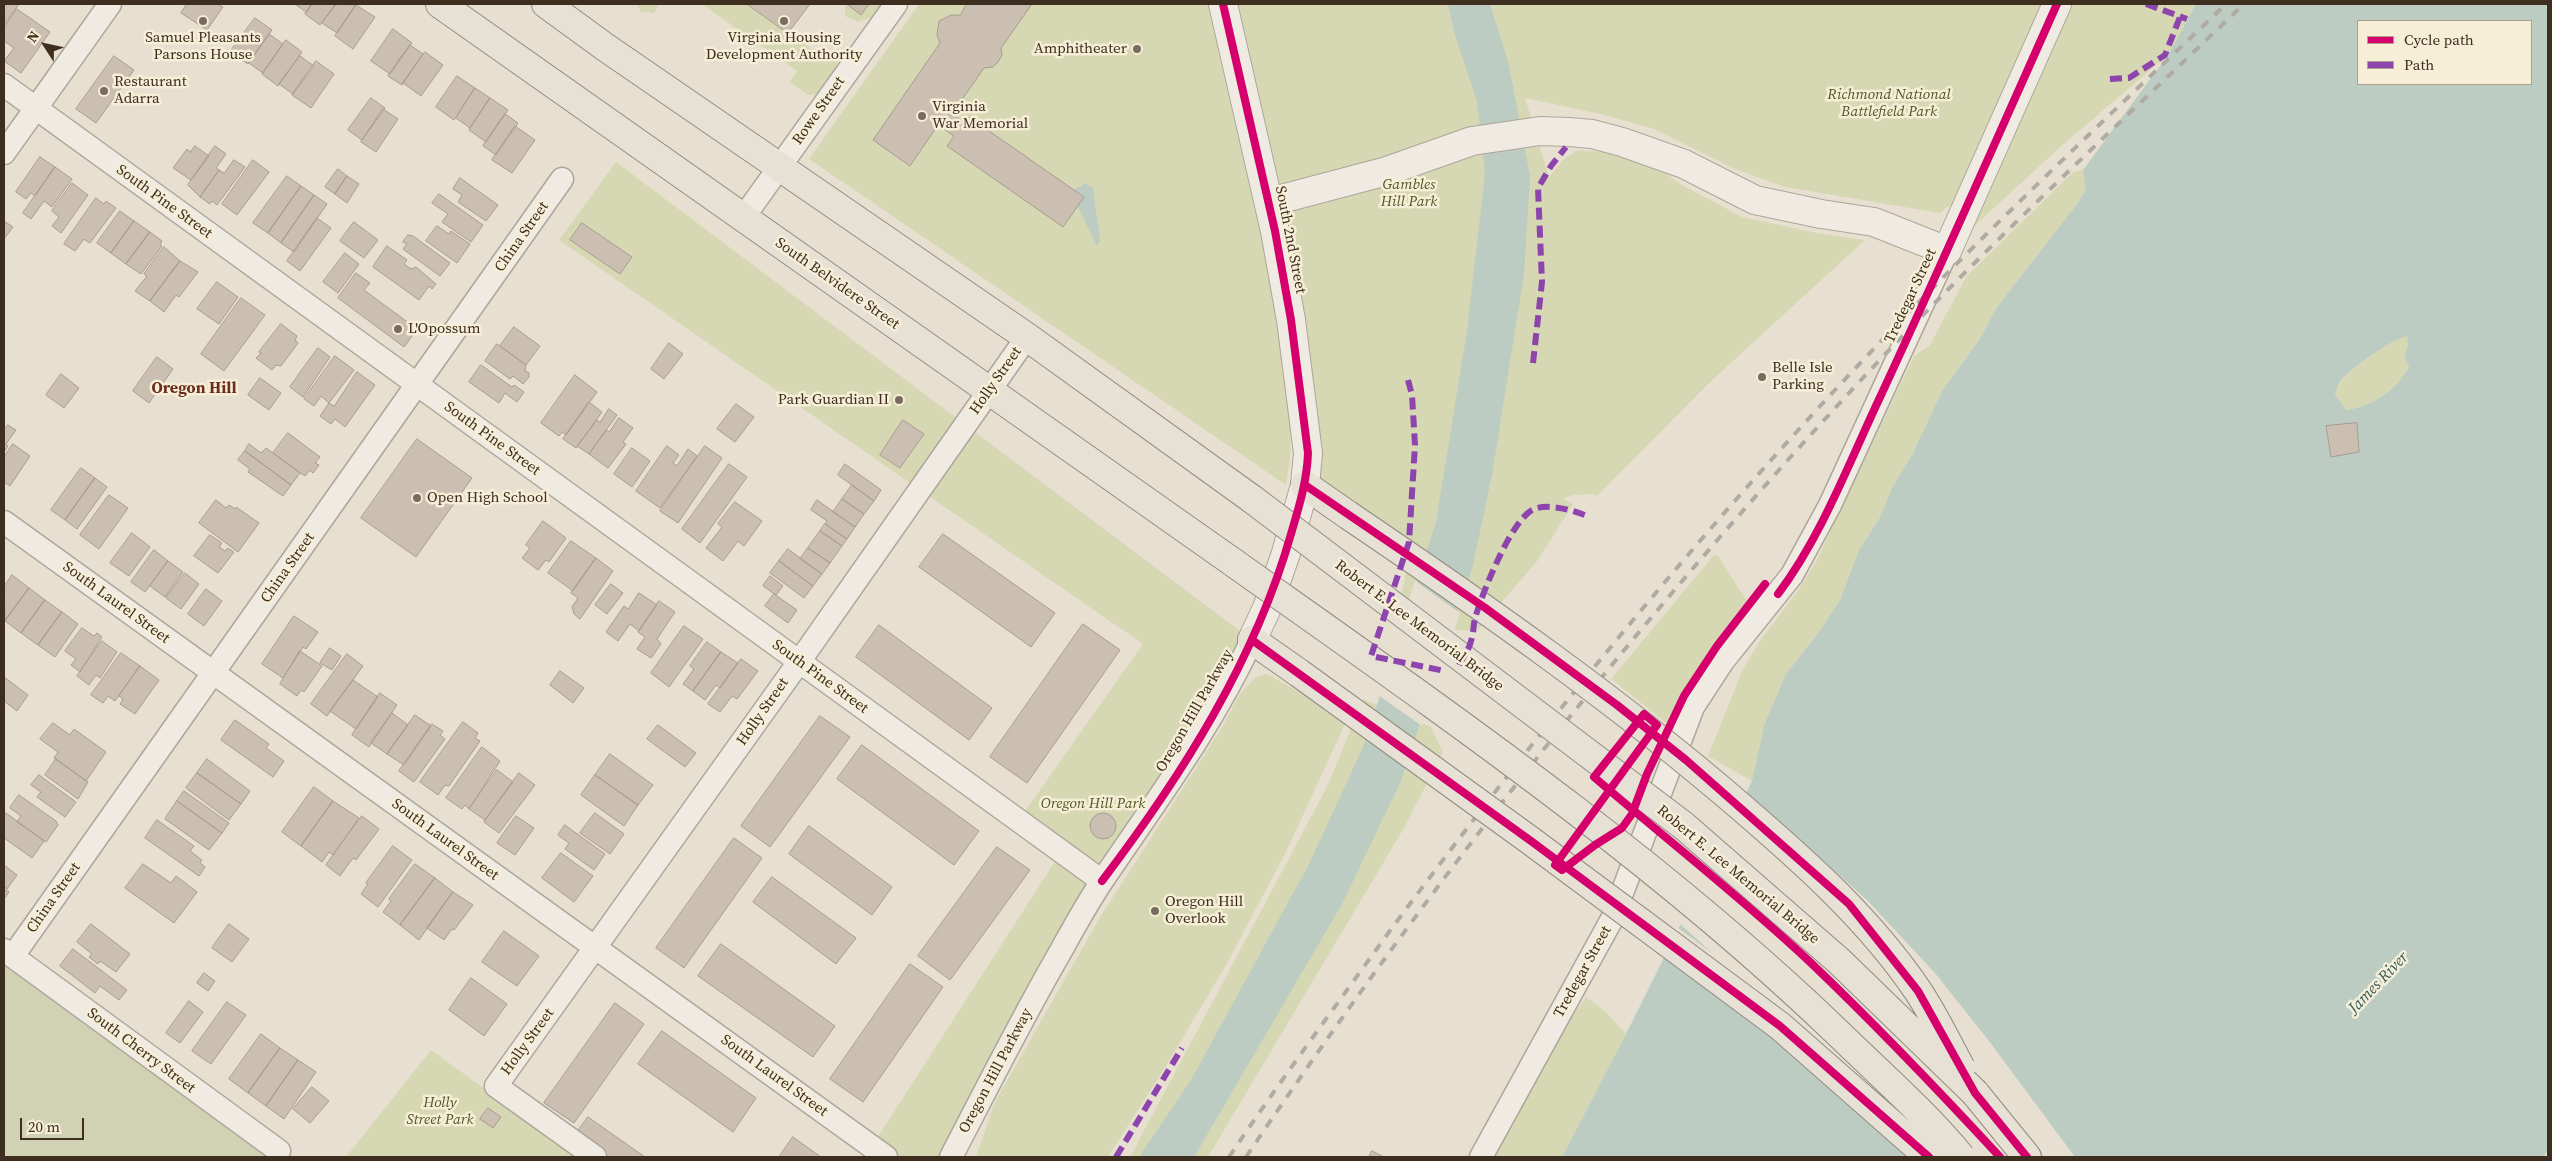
<!DOCTYPE html>
<html>
<head>
<meta charset="utf-8">
<style>
  body { margin:0 }
  #map { position:relative; width:2552px; height:1161px; overflow:hidden; background:#e7e0d1; font-family:"Source Serif 4",serif }
  canvas { display:block }
  .frame { position:absolute; inset:0; border:5px solid #3d2e20; pointer-events:none }
  .legend { position:absolute; left:2357px; top:20px; width:175px; height:65px; box-sizing:border-box; background:#f7eed8; border:1px solid #ada18e; margin:0; padding:6px 9px; list-style:none; font-size:15px; color:#3d2e20 }
  .legend li { display:flex; align-items:center; gap:10px; height:25px }
  .legend b { width:25px; border:1px solid #ada18e }
  .north { position:absolute; left:20px; top:20px; width:50px; height:50px; -webkit-text-stroke:4px #f7eed8; paint-order:stroke; rotate:305deg; font-size:14px; font-weight:700; line-height:20px; text-align:center; color:#3d2e20 }
  .north::after { content:''; display:block; margin:auto; width:18px; height:22px; background:#3d2e20; clip-path:polygon(50% 0,100% 100%,50% 72%,0 100%) }
  .scale { position:absolute; left:20px; top:1118px; width:64px; height:22px; box-sizing:border-box; border:2px solid #3d2e20; border-top:0; padding-left:6px; font-size:15px; line-height:18px; white-space:nowrap; color:#3d2e20; -webkit-text-stroke:4px #f7eed8; paint-order:stroke }
</style>
</head>
<body>
<div id="map">
<canvas width="2552" height="1161"></canvas>
<div class="frame"></div>
<ul class="legend">
<li><b style="height:6px;background:#d6006c"></b>Cycle path</li>
<li><b style="height:6px;background:#8e44ad"></b>Path</li>
</ul>
<div class="north">N</div>
<div class="scale">20 m</div>
</div>
<script>
const ctx = document.querySelector('canvas').getContext('2d');
ctx.lineJoin = 'round';
function fill(path, color) { ctx.fillStyle = color; ctx.fill(path, 'evenodd'); }
function trace(path, color, width, dash) { ctx.strokeStyle = color; ctx.lineWidth = width; ctx.lineCap = dash ? 'butt' : 'round'; ctx.setLineDash(dash || []); ctx.stroke(path); }
function write(font, color, halo, rows, align = 'center') {
  ctx.font = font + ' "Source Serif 4",serif'; ctx.lineWidth = 5; ctx.setLineDash([]); ctx.textBaseline = 'middle'; ctx.strokeStyle = halo; ctx.fillStyle = color; for (const [text, x, y, turn = 0] of rows) {
    ctx.save(); ctx.translate(x, y); ctx.rotate((+turn || 0) * Math.PI / 180); ctx.textAlign = isNaN(turn) ? turn : align; if (halo) ctx.strokeText(text, 0, 0); ctx.fillText(text, 0, 0); ctx.restore();
  }
}
fill(new Path2D(`
  M636 4H660L654 13 641 12Z
  M702 4H747L829 61 836 52C843 67 826 83 817 94L808 95 790 82 797 71Z
  M845 4H882L872 17 858 22 845 16Z
  M919 4H1209L1235 94 1293 377 1290 460 1286 485 809 159Z
  M1223 4H2043L1954 202 1940 213 1785 187 1735 169 1654 129 1605 115 1525 98 1549 177 1563 160 1578 150 1604 152 1661 170 1682 185 1742 217 1817 233 1865 240 1710 382 1597 496 1595 494 1572 495 1563 499 1573 504 1538 560 1477 631 1394 626 1410 557 1348 515 1307 465Z
  M2057 4H2196L2168 55 2058 149 1947 251Z
  M616 162 1252 640 1196 741 951 1157H865L1061 852 1018 821 1143 644 559 240Z
  M2083 170 2086 189 2077 204 1997 307 1979 340 1942 391 1913 453 1893 486 1879 519 1859 550 1840 600 1819 632 1786 674 1764 725 1752 781 1708 756 1743 669 1759 642 1797 592 1816 562 1914 356 1930 345 1966 277 2073 172Z
  M2407 336 2408 345 2404 357 2409 367C2396 390 2372 407 2346 410L2335 394C2337 389 2338 384 2342 380 2351 368 2393 339 2407 336Z
  M1714 555 1718 556 1750 606C1719 644 1691 682 1670 726L1611 679Z
  M1267 674 1310 698 1345 724 1286 852 1226 965 1169 1061 1108 1157H976L995 1102 1099 919 1221 729 1240 694 1256 677Z
  M1363 699 1431 727 1443 752 1404 828 1208 1157H1130L1328 785Z
  M1586 997 1605 1011 1626 1034 1562 1157H1495L1563 1030Z
  M431 1050 579 1157H346Z`), '#d6d7b3');
fill(new Path2D(`
  M4 964 268 1157H4Z`), '#d1d1b3');
fill(new Path2D(`
  M1448 4H1490L1509 65 1530 177 1524 274 1492 475 1472 569 1400 783 1342 904 1194 1157H1139L1191 1080 1309 864 1364 745 1436 522 1467 331 1485 173 1477 101 1454 32Z
  M2196 4H2548V1149L2544 1157H1562L1626 1034 1752 781 1764 725 1786 674 1819 632 1840 600 1859 550 1879 519 1893 486 1913 453 1942 391 1979 340 1997 307 2077 204 2086 189 2083 170 2168 55ZM2358 21H2531V84H2358ZM2407 336 2408 345 2404 357 2409 367C2396 390 2372 407 2346 410L2335 394C2337 389 2338 384 2341 380 2351 368 2393 339 2407 336Z
  M1085 183 1093 188 1100 241 1097 246 1071 192Z`), '#bcccc2');
fill(new Path2D(`
  M1415 581 1460 613 1422 726 1378 695Z
  M1745 791 1867 900 1935 973 1989 1041 2075 1157H1906L1863 1115 1761 1028 1664 953 1677 927 1712 953 1679 923Z`), '#e7e0d1');
const building = new Path2D(`
  M4 4H19L4 25Z
  M187 4H217L223 7 207 30 181 13Z
  M295 4H312L307 12Z
  M312 4H336L320 25 305 14Z
  M336 4 356 5 337 33 322 23Z
  M747 4H810L788 33Z
  M849 4H869L861 15 848 5Z
  M967 4H1032L1001 48 1002 55 998 62 993 67 984 68 952 114 965 123 969 117 1084 197 1063 227 947 146 954 136 938 125 910 166 873 140 940 43 937 35 939 21 951 15H960Z
  M356 5 375 17 353 49 335 36Z
  M17 9 50 32 21 73 4 61 14 48 4 41V28Z
  M255 18 272 30 248 64 230 52Z
  M393 29 412 43 390 74 371 61Z
  M269 34 283 44 263 73 249 63Z
  M286 40 302 52 278 86 262 74Z
  M410 45 423 54 402 85 388 76Z
  M425 52 443 65 421 96 403 83Z
  M114 56 134 70 96 123 76 109Z
  M300 56 314 66 293 94 279 84Z
  M316 61 334 74 311 108 292 95Z
  M457 76 475 88 454 120 436 107Z
  M475 88 490 98 470 128 456 118Z
  M371 98 385 108 362 140 348 130Z
  M490 98 508 110 486 142 469 130Z
  M383 109 398 119 376 152 361 142Z
  M505 114 518 123 496 155 483 146Z
  M515 126 535 140 512 173 492 160Z
  M195 146 209 156 191 180 173 168 187 149 190 152Z
  M215 146 226 154 216 168 219 170 200 197 188 185Z
  M40 157 55 167 35 196 31 193 26 199 16 192Z
  M234 160 245 167 217 205 212 201 210 204 200 197 219 170 224 173Z
  M253 160 269 172 237 215 222 204Z
  M55 167 72 179 52 207 44 201 31 219 23 213Z
  M338 169 347 176 335 194 325 187Z
  M287 176 301 186 268 233 253 223Z
  M347 176 359 184 347 203 335 194Z
  M460 178 498 205 486 221 458 202 462 195 453 189Z
  M72 183 88 195 61 233 52 226 59 217 52 211Z
  M301 186 314 195 281 243 268 233Z
  M439 194 483 225 471 242 442 222 448 214 432 203Z
  M314 195 327 204 294 252 281 243Z
  M96 198 104 204 106 201 116 208 90 243 84 239 75 251 64 244Z
  M120 211 134 221 111 253 97 243Z
  M317 218 331 228 300 271 287 261Z
  M4 221 13 227 4 239Z
  M134 221 150 232 126 264 111 253Z
  M354 222 378 240 364 258 340 241Z
  M582 223 632 257 620 274 570 240Z
  M437 226 449 234 451 231 470 244 457 263 426 241Z
  M150 232 162 241 160 245 162 246 141 274 126 264Z
  M408 235 413 236 450 263 440 276 403 249 407 244 403 242Z
  M387 246 407 260 404 264 411 269 416 267 436 284 432 289 429 286 419 300 373 267Z
  M164 247 180 261 150 301 135 291 147 276 144 274Z
  M345 253 359 264 338 293 323 282Z
  M180 261 198 272 179 297 176 295 164 312 150 301Z
  M356 273 370 283 364 290 417 329 404 347 338 298Z
  M217 282 238 297 219 324 197 309Z
  M241 298 265 315 224 371 201 354Z
  M281 324 297 336 295 340 298 343 281 366 276 365 272 370 256 358 261 353 259 352Z
  M514 327 540 346 526 365 500 346Z
  M669 343 683 354 664 379 651 369Z
  M497 344 526 365 525 371 529 373V377L523 384 513 376 510 379 485 361Z
  M318 348 330 357 303 397 290 387Z
  M335 356 354 370 329 403 321 396 314 406 304 399Z
  M157 357 173 369 149 403 133 391Z
  M481 365 512 387 514 385 524 392 517 402 505 393 499 403 469 382Z
  M357 372 375 385 345 427 335 419 331 424 320 416 329 403 334 406Z
  M61 374 79 388 64 408 46 395Z
  M575 375 597 392 566 435 562 432 559 436 541 423Z
  M260 378 281 393 269 410 248 395Z
  M589 402 602 412 576 448 563 439Z
  M736 404 754 417 735 442 717 429Z
  M609 409 617 415 589 454 577 446 597 420 600 422Z
  M619 418 633 428 623 442 626 444 608 468 589 454 606 430 609 432Z
  M903 420 924 434 900 468 880 455Z
  M2357 423 2359 452 2331 457 2326 426Z
  M8 425 16 430 6 444 8 446 4 452V430Z
  M288 433 320 457 315 463 319 465 313 473 310 470 305 476 273 453Z
  M417 439 472 478 416 557 361 518Z
  M13 444 30 456 10 486 4 482V457Z
  M249 444 261 453 266 448 300 473 291 485 245 451Z
  M667 446 679 455 673 463 677 466 688 449 697 456 660 508 636 491Z
  M705 446 722 458 678 523 660 511Z
  M632 448 650 461 632 487 614 474Z
  M245 451 291 485 283 496 248 472 250 469 238 460Z
  M729 464 747 477 700 543 682 529Z
  M845 464 881 490 874 501 838 475Z
  M81 468 95 478 65 520 51 510Z
  M95 478 107 487 77 529 65 520Z
  M852 485 874 501 864 514 842 499Z
  M109 495 128 508 99 549 80 535Z
  M842 499 864 514 855 527 833 512Z
  M216 500 226 508 229 505 235 509 236 507 259 523 238 552 199 523Z
  M817 500 855 527 847 539 825 524 827 521 811 510Z
  M735 502 762 521 744 546 738 541 723 561 706 548 722 527 718 524Z
  M543 521 566 538 549 562 546 560 538 570 522 558 530 548 526 545Z
  M825 524 847 539 842 546 820 531Z
  M820 531 842 546 830 563 808 548Z
  M132 533 150 547 129 576 110 563Z
  M943 534 1055 613 1031 647 919 567Z
  M210 535 222 543 219 547 225 551 228 548 234 552 218 573 194 556Z
  M571 541 596 558 573 591 548 573Z
  M808 548 830 563 822 574 800 559Z
  M788 549 822 574 813 586 779 561Z
  M154 550 168 561 145 592 131 582Z
  M596 558 613 571 580 619 574 614 572 607 578 598 571 593Z
  M168 561 183 572 165 597 150 586Z
  M779 561 813 586 804 598 770 573Z
  M185 573 199 584 181 609 166 598Z
  M12 575 29 588 5 621 4 587Z
  M770 576 783 586 776 595 763 586Z
  M611 584 623 593 607 614 595 605Z
  M29 588 45 600 21 633 5 621Z
  M206 589 222 601 204 626 188 614Z
  M639 593 657 605 639 631 630 624 618 641 606 632 624 606 628 609Z
  M774 594 797 610 788 623 765 606Z
  M45 600 62 612 38 645 21 633Z
  M659 601 675 612 657 639 661 644 651 658 637 649 645 637 638 632Z
  M62 612 78 624 55 657 38 645Z
  M294 616 318 632 306 649 303 647 283 678 262 664Z
  M1083 624 1120 650 1027 783 990 757Z
  M879 625 992 708 969 740 856 657Z
  M684 626 703 639 669 687 651 673Z
  M82 628 94 636 97 633 102 637 80 672 71 665 76 659 65 651Z
  M102 641 117 652 100 678 96 675 89 685 77 676Z
  M707 642 721 652 693 691 683 684 694 669 690 666Z
  M330 648 341 656 332 670 320 663Z
  M300 651 322 666 304 692 301 690 297 696 280 684Z
  M721 652 738 663 720 688 716 685 705 700 693 691Z
  M121 653 140 666 115 701 108 696 103 703 91 695Z
  M347 654 363 666 327 716 311 704Z
  M741 659 758 671 737 699 732 696 720 712 708 704Z
  M140 666 159 680 135 714 120 704 123 699 119 696Z
  M560 671 584 688 573 703 550 685Z
  M4 677 28 695 17 711 4 701Z
  M353 680 378 697 356 729 330 711Z
  M380 693 397 705 369 747 352 735Z
  M392 713 408 725 387 754 371 743Z
  M415 715 431 726 404 765 387 754Z
  M820 716 850 737 770 847 741 826Z
  M235 720 269 744 266 748 284 761 273 777 221 740Z
  M463 722 478 733 475 738 480 741 449 786 445 785 438 795 420 782Z
  M53 723 70 735 74 729 106 752 86 781 54 758 58 752 40 739Z
  M432 724 443 731 440 735 445 739 414 782 399 771Z
  M658 725 696 753 685 767 647 739Z
  M862 745 979 831 954 865 837 779Z
  M482 747 500 761 469 809 465 805 462 809 446 798Z
  M610 754 653 785 638 805 595 775Z
  M56 759 88 782 78 799 45 775Z
  M207 759 250 791 241 804 197 773Z
  M497 770 513 782 485 820 469 809Z
  M197 773 241 804 229 820 186 788Z
  M519 773 535 785 499 833 484 822Z
  M39 775 76 802 65 817 37 797 41 792 31 785Z
  M595 775 638 805 624 826 581 795Z
  M314 787 333 801 301 846 282 832Z
  M184 791 229 823 222 833 177 801Z
  M19 795 56 821 58 825 46 842 17 822 21 816 10 808Z
  M177 801 222 833 209 850 165 819Z
  M333 801 359 818 333 855 329 852 322 862 301 846Z
  M6 813 44 841 32 858 4 838V816Z
  M595 813 624 834 610 854 580 833Z
  M1090 826a13 13 0 1 1 26 0a13 13 0 1 1-26 0Z
  M362 816 379 829 356 860 353 858 340 876 326 865Z
  M516 816 534 828 515 855 497 843Z
  M157 820 194 846 190 851 202 860 200 863 205 867 199 876 145 838Z
  M565 825 605 854 594 870 565 849 569 843 558 835Z
  M809 826 892 887 872 915 789 854Z
  M734 838 762 858 684 968 656 948Z
  M393 846 412 860 378 907 361 894 368 884 366 883Z
  M997 847 1030 870 950 980 918 956Z
  M561 853 593 876 574 902 542 878Z
  M143 864 171 883 176 876 197 892 174 923 125 888Z
  M415 864 435 878 400 925 383 912 391 901 389 899Z
  M4 865 17 875 7 889 4 886Z
  M772 877 856 938 836 964 753 902Z
  M435 878 453 892 419 940 400 925Z
  M4 888 9 892 4 899Z
  M453 892 473 905 454 930 452 929 444 940 427 928Z
  M91 924 130 954 116 972 100 961 98 964 89 957 92 954 77 942Z
  M229 924 249 939 232 962 212 948Z
  M504 931 539 956 517 986 482 962Z
  M721 944 835 1026 813 1057 698 976Z
  M73 949 127 990 119 1000 100 986 95 993 60 966Z
  M910 964 943 987 863 1102 830 1079Z
  M204 973 215 981 208 991 197 983Z
  M471 978 507 1004 484 1036 449 1010Z
  M189 1001 203 1012 180 1043 166 1033Z
  M227 1002 246 1015 211 1064 192 1051Z
  M615 1003 644 1024 574 1123 544 1103Z
  M662 1031 756 1098 733 1132 638 1064Z
  M261 1034 280 1048 248 1093 229 1079Z
  M280 1048 298 1060 266 1106 248 1093Z
  M298 1060 316 1072 284 1119 266 1106Z
  M312 1087 329 1101 310 1123 293 1109Z
  M488 1108 501 1117 493 1128 480 1119Z
  M588 1117 645 1157H606L575 1135Z
  M793 1137 821 1157H779Z
  M1372 1151 1384 1157H1369Z`);
fill(building, '#cbbfb2');
trace(building, '#a89c90', 1);
const minor = new Path2D(`
  M4 85 1102 881
  M4 153 110 4
  M743 218 896 4
  M4 522 886 1157
  M4 950 279 1151
  M13 956 562 179
  M595 1157 496 1086 799 662 1027 337
  M951 1157C986 1090 1020 1022 1058 956 1072 931 1086 905 1102 881 1156 801 1211 728 1252 640
  M1481 1157 1612 919 1693 707 1723 661 1792 575 1830 505 1947 251`);
const tertiary = new Path2D(`
  M1223 4 1275 231 1291 320 1308 453 1305 485 1286 553 1267 608 1252 640
  M1270 202 1387 171 1472 141 1540 131 1569 132 1592 134 1622 142 1684 164 1755 200 1821 214 1874 222 1947 251 2057 4`);
const primary = new Path2D(`
  M440 4 1234 563
  M546 4 605 47 1027 337 1252 499
  M1305 485 1348 515
  M1252 640 1299 673
  M1975 1093 2027 1157`);
trace(minor, '#ada599', 25);
trace(tertiary, '#ada599', 30);
trace(primary, '#928b80', 30);
trace(minor, '#efebe3', 22);
trace(tertiary, '#efebe3', 28);
trace(primary, '#e6e1d4', 28);
trace(new Path2D(`
  M1229 1157C1280 1081 1335 1007 1389 932 1543 724 1706 524 1885 337 1995 222 2111 114 2226 4
  M1246 1157C1439 870 1654 599 1892 347 2005 229 2126 117 2244 4`), '#afaaa2', 4, [9, 9]);
const primaryBridge = new Path2D(`
  M1252 499 1684 826 1839 961 1975 1093
  M1348 515C1484 607 1617 700 1741 807 1806 863 1870 920 1918 991 1934 1015 1947 1042 1961 1068
  M1234 563C1441 710 1655 857 1838 1033 1880 1074 1924 1112 1961 1157
  M1299 673 1531 841 1780 1026 1929 1157`);
trace(primaryBridge, '#928b80', 30, []);
trace(primaryBridge, '#e6e1d4', 28);
trace(new Path2D(`
  M2146 4 2187 19
  M2110 79 2129 78 2165 55 2180 17
  M1533 363 1542 282 1538 188 1551 166 1566 147
  M1408 380 1412 395 1415 445 1409 542 1371 656 1445 671
  M1459 665C1463 657 1469 650 1471 641 1474 633 1473 623 1476 615 1483 592 1512 518 1534 509 1550 503 1575 511 1590 517
  M1116 1157 1182 1048`), '#8e44ad', 6, [12, 6]);
trace(new Path2D(`
  M1305 485 1484 607 1617 705 1686 760 1849 904 1918 991 1975 1093 2027 1157
  M1765 584 1717 646 1684 696 1647 774 1632 814 1622 828 1595 845 1562 870 1555 865 1657 725 1644 714 1594 777C1666 839 1741 897 1810 962 1876 1025 1939 1091 2000 1157
  M1778 594C1823 534 1850 460 1882 393 1942 264 1999 134 2057 4
  M1252 640 1531 841 1780 1026 1929 1157
  M1102 881C1181 777 1255 661 1291 534 1299 507 1307 481 1308 453L1291 320 1275 231 1223 4`), '#d6006c', 8);
for (const [x, y, r, color] of [
  [203,21,5,"#786c5e"],
  [784,21,5,"#786c5e"],
  [1137,49,5,"#786c5e"],
  [104,91,5,"#786c5e"],
  [922,116,5,"#786c5e"],
  [398,329,5,"#786c5e"],
  [1762,377,5,"#786c5e"],
  [899,400,5,"#786c5e"],
  [417,498,5,"#786c5e"],
  [1155,911,5,"#786c5e"]
]) { const dot = new Path2D(); dot.arc(x, y, r, 0, 2 * Math.PI); ctx.fillStyle = color; ctx.fill(dot); trace(dot, '#f7eed8', 2); }
write('15px', '#3d2e20', '#f7eed8', [
  ["Samuel Pleasants",203,38,"center"],
  ["Parsons House",203,55,"center"],
  ["Virginia Housing",784,38,"center"],
  ["Development Authority",784,55,"center"],
  ["Amphitheater",1127,49,"right"],
  ["Restaurant",114,82],
  ["Adarra",114,99],
  ["Virginia",932,107],
  ["War Memorial",932,124],
  ["L'Opossum",408,329],
  ["Belle Isle",1772,368],
  ["Parking",1772,385],
  ["Park Guardian II",889,400,"right"],
  ["Open High School",427,498],
  ["Oregon Hill",1165,902],
  ["Overlook",1165,919]
], 'left');
write('italic 15px', '#4d5a26', '#f7eed8', [
  ["Richmond National",1889,95],
  ["Battlefield Park",1889,112],
  ["Gambles",1409,185],
  ["Hill Park",1409,202],
  ["Oregon Hill Park",1093,804],
  ["Holly",440,1103],
  ["Street Park",440,1120]
]);
write('15px', '#3d2e20', '#f7eed8', [
  ["Rowe Street",819,111,-55],
  ["South Pine Street",164,202,36],
  ["China Street",522,237,-55],
  ["South 2nd Street",1290,240,79],
  ["South Belvidere Street",837,284,35],
  ["Tredegar Street",1911,296,-65],
  ["Holly Street",996,381,-55],
  ["South Pine Street",492,439,36],
  ["China Street",288,568,-55],
  ["South Laurel Street",116,603,36],
  ["Robert E. Lee Memorial Bridge",1419,626,37],
  ["South Pine Street",820,677,36],
  ["Oregon Hill Parkway",1195,711,-60],
  ["Holly Street",763,712,-55],
  ["South Laurel Street",445,840,36],
  ["Robert E. Lee Memorial Bridge",1738,875,40],
  ["China Street",54,898,-55],
  ["Tredegar Street",1583,972,-61],
  ["Holly Street",528,1042,-54],
  ["South Cherry Street",141,1051,37],
  ["Oregon Hill Parkway",996,1071,-62],
  ["South Laurel Street",774,1076,36]
]);
write('bold 16px', '#6b2e1e', '#f7eed8', [
  ["Oregon Hill",194,389]
]);
write('italic 16px', '#2f5d5a', '#f7eed8', [
  ["James River",2379,983,-46]
]);
</script>
</body>
</html>
